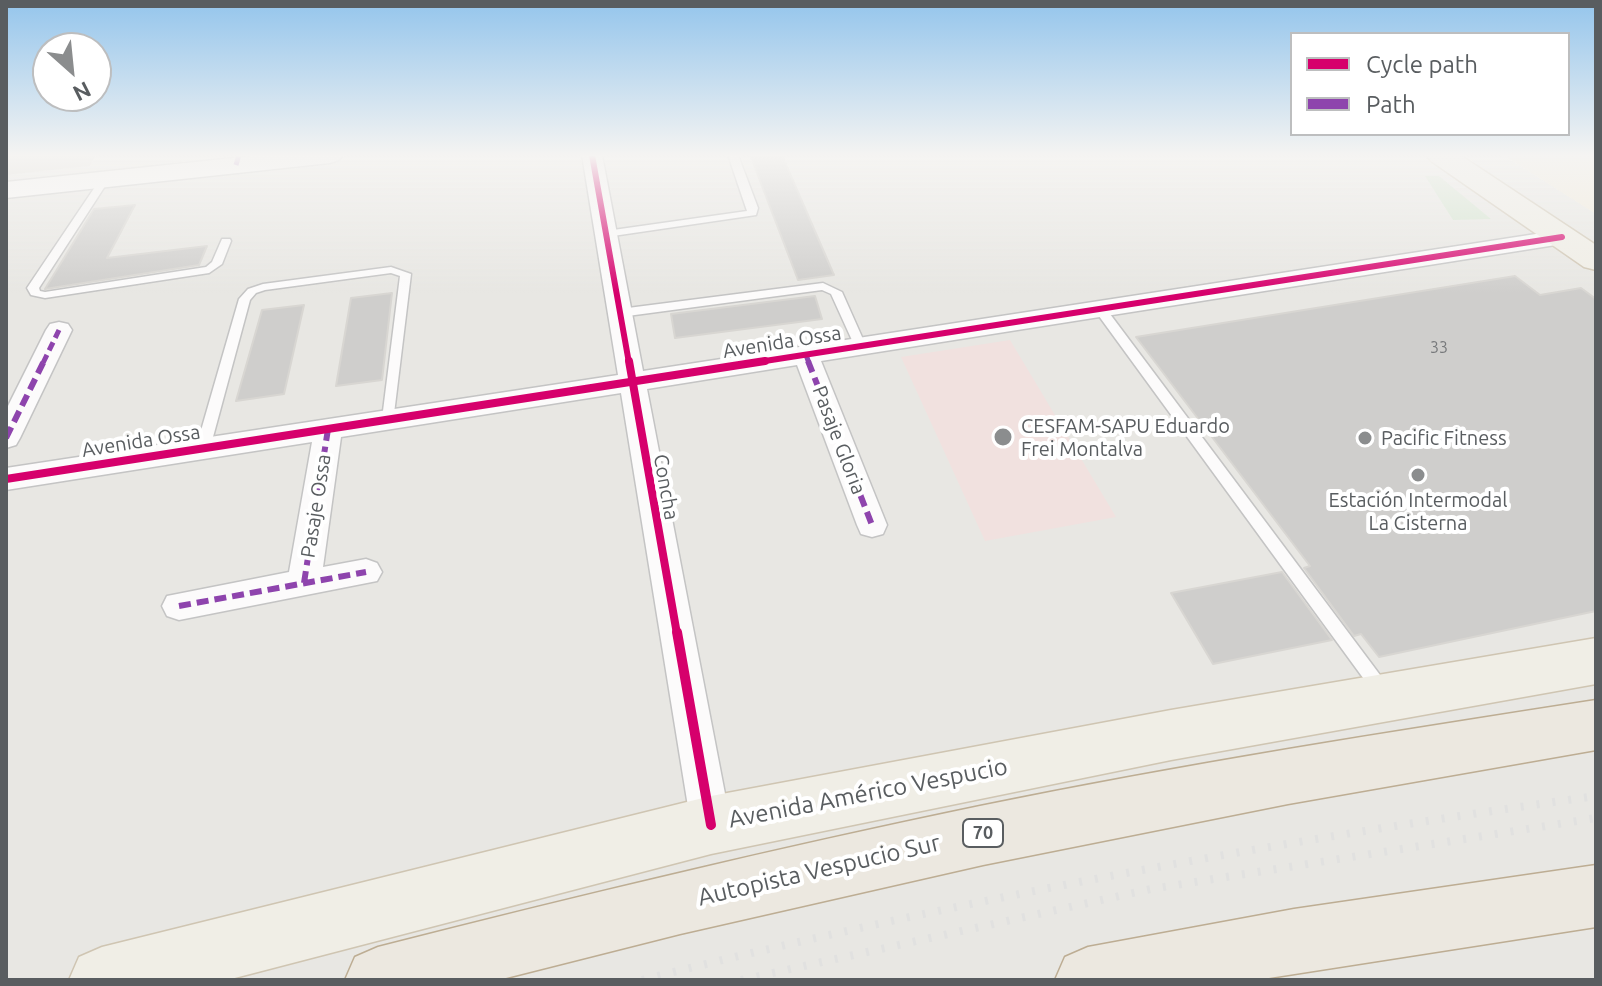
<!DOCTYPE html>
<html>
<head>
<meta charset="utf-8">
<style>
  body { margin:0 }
  #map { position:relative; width:1602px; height:986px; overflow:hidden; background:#e8e7e3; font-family:Ubuntu,sans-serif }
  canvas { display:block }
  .frame { position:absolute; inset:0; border:8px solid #595d60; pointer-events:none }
  .legend { position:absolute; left:1290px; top:32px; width:280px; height:104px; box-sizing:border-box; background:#fff; border:2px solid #bdbebf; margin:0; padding:10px 14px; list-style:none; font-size:24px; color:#595d60 }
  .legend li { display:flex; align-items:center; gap:16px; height:40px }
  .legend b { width:40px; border:2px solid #bdbebf }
  .north { position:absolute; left:32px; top:32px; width:80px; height:80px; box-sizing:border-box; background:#fff; border:2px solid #bdbebf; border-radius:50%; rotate:153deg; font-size:22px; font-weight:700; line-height:32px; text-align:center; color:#595d60 }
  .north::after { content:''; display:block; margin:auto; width:28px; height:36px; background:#8b8d8e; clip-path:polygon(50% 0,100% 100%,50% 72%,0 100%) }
</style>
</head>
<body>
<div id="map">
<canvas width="1602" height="986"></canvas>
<div class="frame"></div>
<ul class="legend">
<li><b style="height:10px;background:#d6006c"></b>Cycle path</li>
<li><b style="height:10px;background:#8e44ad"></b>Path</li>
</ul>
<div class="north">N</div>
</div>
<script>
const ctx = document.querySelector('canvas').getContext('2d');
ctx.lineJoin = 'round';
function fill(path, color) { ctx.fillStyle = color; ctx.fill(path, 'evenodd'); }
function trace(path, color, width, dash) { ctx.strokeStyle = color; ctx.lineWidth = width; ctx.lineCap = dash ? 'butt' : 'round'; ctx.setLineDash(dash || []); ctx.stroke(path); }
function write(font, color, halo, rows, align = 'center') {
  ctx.font = font + ' Ubuntu,sans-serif'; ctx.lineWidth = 8; ctx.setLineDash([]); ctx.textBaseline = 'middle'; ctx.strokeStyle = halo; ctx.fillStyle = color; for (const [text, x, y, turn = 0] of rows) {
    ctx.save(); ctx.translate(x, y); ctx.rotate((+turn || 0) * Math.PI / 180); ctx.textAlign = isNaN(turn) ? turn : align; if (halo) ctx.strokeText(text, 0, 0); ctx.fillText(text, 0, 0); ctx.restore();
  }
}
fill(new Path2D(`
  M1503 155H1596V214Z`), '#f2ebdb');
fill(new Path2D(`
  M6 155H96L90 166 6 175Z`), '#dcd9d2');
fill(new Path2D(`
  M1010 340 1116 517 985 541 901 357Z`), '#f1e1df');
fill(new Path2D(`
  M1425 176H1439L1491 219 1453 220Z`), '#d3e4cf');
const building = new Path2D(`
  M750 155H782L834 275 798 280Z
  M135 205 107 258 207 246 199 265 45 289 94 209Z
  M1515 276 1540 295 1581 288 1596 299V611L1379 657 1361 634 1354 636 1304 568 1310 566 1136 337Z
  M392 293 382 380 336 386 351 298Z
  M815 296 822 319 675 338 671 314Z
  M304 305 284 394 236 401 262 310Z
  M1282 572 1332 640 1213 664 1171 593Z`);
fill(building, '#cfcecc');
trace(building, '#d8d6d2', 2);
const service = new Path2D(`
  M728 155H738L758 208 756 215 606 237 601 234 606 231 747 211Z
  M104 177 109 180 39 288 40 291 45 292 206 267 212 262 222 239H230L231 241 222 264 209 273 45 298 31 295 27 288 101 178Z
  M391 267 411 274 393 422H383L382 419 400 276 391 273 265 290 256 293 250 300 210 448 203 453 198 451 196 448 239 299 248 289 263 284Z
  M823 283 842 292 866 346 864 349H856L831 294 822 290 620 317 614 313 620 309Z
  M1100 305 1104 306 1389 687 1391 692 1389 697 1383 700 1377 697 1096 312 1094 309Z`);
const minor = new Path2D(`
  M582 155H602L643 371 1562 230 1573 237 1562 244 821 361 887 525 883 534 872 537 861 534 857 525 797 365 647 389 731 825 725 839 711 845 697 839 691 825 621 393 341 437 323 567 366 559 377 563 382 572 377 581 179 620 167 616 162 606 167 596 289 572 312 442 6 490V468L618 375Z
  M59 322 68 324 72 330 20 438 16 445 6 448V410L46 330 50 324Z`);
const tertiary = new Path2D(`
  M261 155H343L339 160 330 163 6 198V182Z`);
const primary = new Path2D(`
  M1426 155H1460L1596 245V270L1584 267 1431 161Z
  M1596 638V684L1171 760 711 854 227 980H69L79 957 102 947 711 796 1171 710Z`);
const motorway = new Path2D(`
  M1596 700V750L1288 804 983 865 680 934 498 980H345L355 957 378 947C578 896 778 848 980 806 1184 764 1390 732 1596 700Z
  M1596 865V927L1256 980H1055L1065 957 1088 947 1294 909Z`);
trace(service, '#c4c4c4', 3);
trace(minor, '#c4c4c4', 3);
trace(tertiary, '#c4c4c4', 3);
trace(primary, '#cfc5b2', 3);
trace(motorway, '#bdad93', 3);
fill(service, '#fcfbfb');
fill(minor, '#fcfbfb');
fill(tertiary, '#fcfbfb');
fill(primary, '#f0eee6');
fill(motorway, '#ece8e0');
trace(new Path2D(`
  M642 980C957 900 1274 841 1596 796
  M741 980 1151 889 1596 818`), '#e1e1e0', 8, [3, 13]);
trace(new Path2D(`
  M236 165 239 155
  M806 355 809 363
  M43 363 59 330`), '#8e44ad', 5, [9, 5]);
trace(new Path2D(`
  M808 361 872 525
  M6 438 44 361
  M304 583 328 429
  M179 606 366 572`), '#8e44ad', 6, [12, 6]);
trace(new Path2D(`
  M592 155 629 363
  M752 363 1562 237`), '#d6006c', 6);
trace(new Path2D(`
  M629 361 677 634
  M6 479 765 361`), '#d6006c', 8);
trace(new Path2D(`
  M677 632 711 825`), '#d6006c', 10);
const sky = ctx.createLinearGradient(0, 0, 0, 293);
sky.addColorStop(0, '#94c5ec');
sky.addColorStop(0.53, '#f5f4f2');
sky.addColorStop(1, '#f5f4f200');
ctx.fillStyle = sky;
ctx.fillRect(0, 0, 1602, 293);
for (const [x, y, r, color] of [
  [1003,437,10,"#8b8d8e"],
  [1365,438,8,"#8b8d8e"],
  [1418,475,8,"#8b8d8e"]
]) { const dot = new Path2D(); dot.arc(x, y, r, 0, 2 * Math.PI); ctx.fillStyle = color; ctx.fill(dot); trace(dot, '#fff', 3); }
write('16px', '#787a7c', null, [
  ["33",1439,348]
]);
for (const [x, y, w] of [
  [983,833,40]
]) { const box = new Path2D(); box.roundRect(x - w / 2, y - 14, w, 28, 6); ctx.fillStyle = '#fff'; ctx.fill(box); trace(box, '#595d60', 2); }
write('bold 18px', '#595d60', null, [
  ["70",983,833]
]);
write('20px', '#595d60', '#fff', [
  ["Avenida Ossa",782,342,-9],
  ["Pasaje Gloria",839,440,69],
  ["Avenida Ossa",141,441,-9],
  ["Concha",666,487,80],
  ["Pasaje Ossa",316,506,-81]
]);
write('20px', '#595d60', '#fff', [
  ["CESFAM-SAPU Eduardo",1021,426],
  ["Frei Montalva",1021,449],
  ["Pacific Fitness",1381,438],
  ["Estación Intermodal",1418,500,"center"],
  ["La Cisterna",1418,523,"center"]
], 'left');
write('24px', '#595d60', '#fff', [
  ["Avenida Américo Vespucio",868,793,-11],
  ["Autopista Vespucio Sur",819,870,-13]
]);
</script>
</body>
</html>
